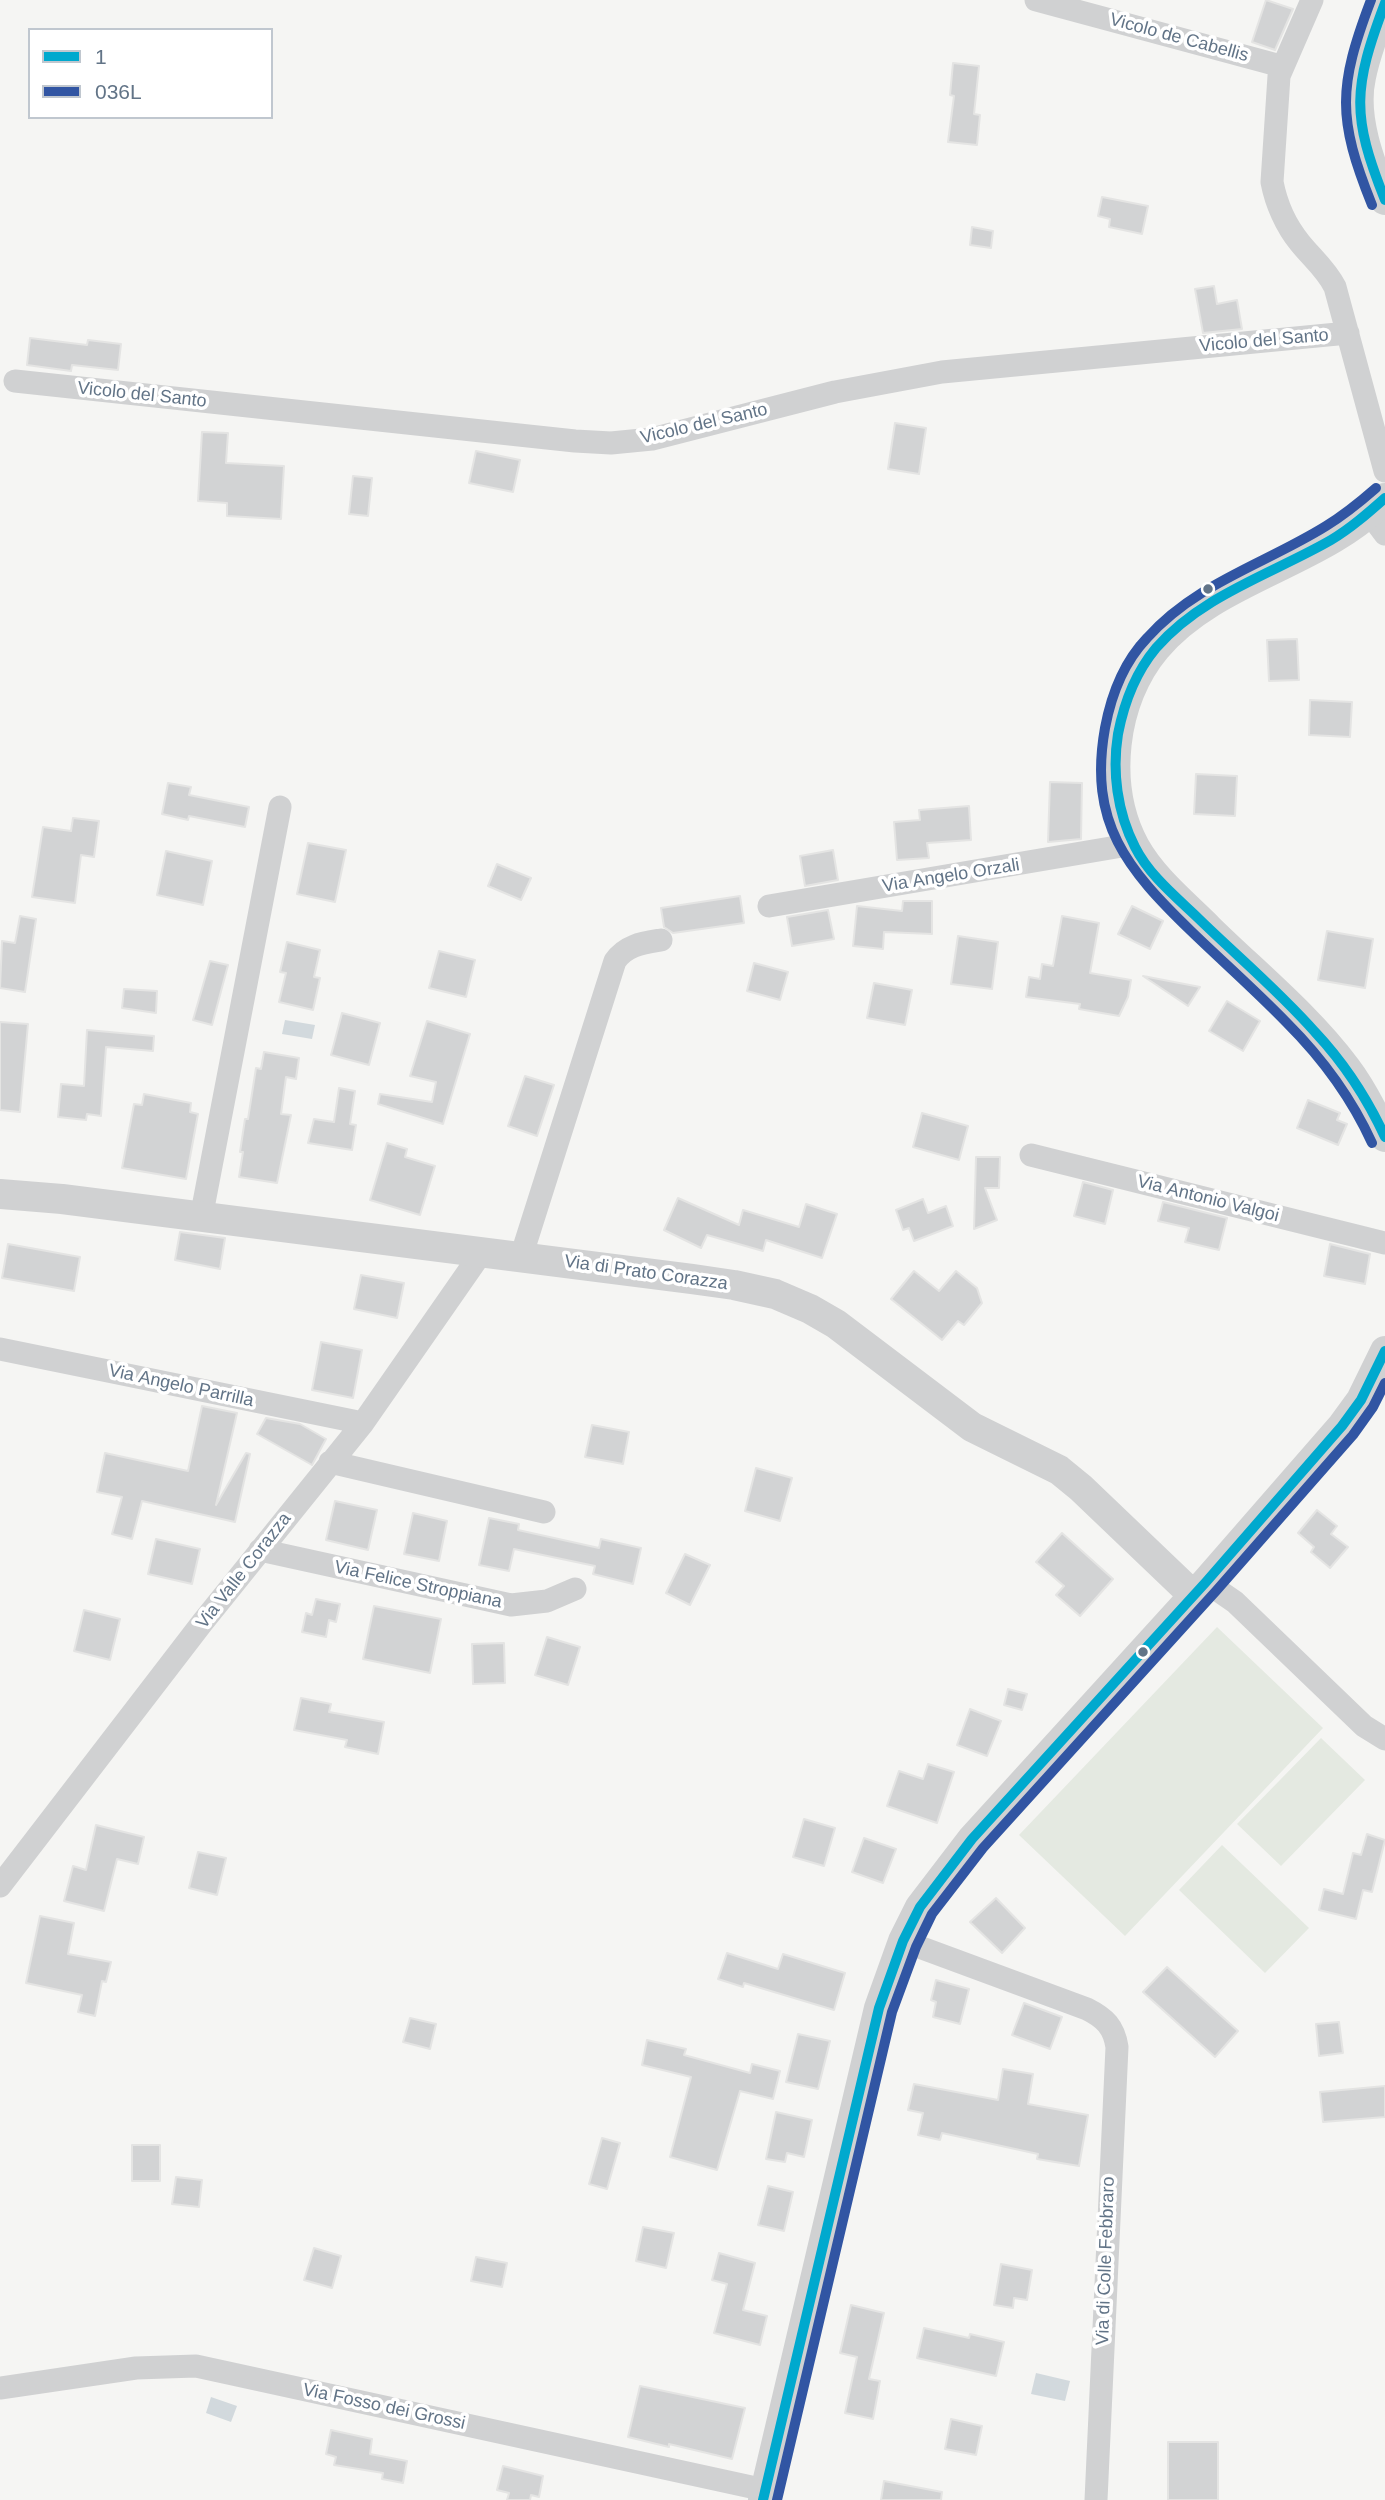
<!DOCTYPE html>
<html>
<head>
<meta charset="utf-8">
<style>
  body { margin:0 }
  #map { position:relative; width:1385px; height:2500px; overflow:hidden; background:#f5f5f3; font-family:Helvetica,sans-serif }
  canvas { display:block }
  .legend { position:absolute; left:28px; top:28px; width:245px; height:91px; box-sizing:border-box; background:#fff; border:2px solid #c0c7cf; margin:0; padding:9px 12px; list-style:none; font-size:21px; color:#627487 }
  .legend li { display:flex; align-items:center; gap:14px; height:35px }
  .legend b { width:35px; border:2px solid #c0c7cf }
</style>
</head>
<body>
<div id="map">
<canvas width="1385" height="2500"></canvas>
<ul class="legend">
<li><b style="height:9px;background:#00a9ce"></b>1</li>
<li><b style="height:9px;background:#3155a3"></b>036L</li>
</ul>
</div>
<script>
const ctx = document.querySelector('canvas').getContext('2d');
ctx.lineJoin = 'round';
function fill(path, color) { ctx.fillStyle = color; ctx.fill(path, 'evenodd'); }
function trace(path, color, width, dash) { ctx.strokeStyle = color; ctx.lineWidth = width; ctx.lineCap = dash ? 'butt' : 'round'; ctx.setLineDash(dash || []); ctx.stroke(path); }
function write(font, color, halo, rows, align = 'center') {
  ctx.font = font + ' Helvetica,sans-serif'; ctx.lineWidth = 7; ctx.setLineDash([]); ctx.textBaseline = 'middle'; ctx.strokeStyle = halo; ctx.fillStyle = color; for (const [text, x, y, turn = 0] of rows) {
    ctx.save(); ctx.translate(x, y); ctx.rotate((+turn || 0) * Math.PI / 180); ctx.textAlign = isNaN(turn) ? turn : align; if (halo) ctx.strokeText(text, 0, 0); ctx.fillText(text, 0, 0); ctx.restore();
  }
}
fill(new Path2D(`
  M1217 1627 1323 1728 1125 1936 1019 1835Z
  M1321 1738 1365 1780 1281 1866 1237 1824Z
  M1222 1845 1309 1928 1265 1973 1179 1890Z`), '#e4e9e1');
fill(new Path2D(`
  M285 1020 315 1025 312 1039 282 1034Z
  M1036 2373 1070 2381 1065 2401 1031 2394Z
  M211 2397 237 2406 231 2422 206 2413Z`), '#d2d9dd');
const building = new Path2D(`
  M1266 0 1293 9 1275 50 1252 42Z
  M953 63 979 66 974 114 980 115 977 145 948 142 954 96 950 95Z
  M1102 197 1148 206 1142 234 1109 227 1110 219 1098 216Z
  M972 227 993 231 991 248 970 245Z
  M1214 286 1217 304 1237 300 1242 329 1203 333 1195 289Z
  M30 338 87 345 88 340 121 344 118 370 72 365 71 371 27 365Z
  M895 423 926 428 919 474 888 469Z
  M202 432 228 433 226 463 284 466 281 519 227 516V503L198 501Z
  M476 451 520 460 513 492 469 483Z
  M353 476 372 478 368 516 349 514Z
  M1297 639 1299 680 1269 681 1267 640Z
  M1310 700 1352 702 1350 737 1309 735Z
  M1196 774 1237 776 1235 816 1194 814Z
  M1050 782 1082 783 1081 839 1048 842Z
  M168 783 191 787 189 795 249 807 245 827 189 816 188 820 162 814Z
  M969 806 971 840 927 843 929 858 897 860 894 822 920 820 919 810Z
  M73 818 99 821 94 857 81 855 75 903 32 897 43 827 71 831Z
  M308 843 346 850 335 902 297 894Z
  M833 850 838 880 805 886 800 856Z
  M166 851 212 861 203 905 157 895Z
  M497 864 531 878 521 900 488 886Z
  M740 896 744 923 673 933 664 927 661 908Z
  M903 901H932V934L884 932 883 949 853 946 857 906 902 911Z
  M1132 906 1163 921 1150 949 1118 934Z
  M828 910 834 939 792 946 787 917Z
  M20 916 36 919 25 992 0 988 2 941 15 943Z
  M1062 916 1099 923 1090 973 1131 980 1128 997 1119 1016 1079 1009 1080 1004 1026 997 1029 977 1040 979 1042 964 1053 966Z
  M1327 931 1373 939 1365 988 1318 980Z
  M958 936 998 942 992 989 951 984Z
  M287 942 320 950 314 977 320 978 313 1010 279 1002 286 973 280 972Z
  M439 951 475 960 466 997 429 988Z
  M210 961 228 965 212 1025 193 1020Z
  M754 963 788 972 780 1000 747 991Z
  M1143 976 1200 987 1188 1006Z
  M874 983 912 990 905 1025 867 1018Z
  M124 989 157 991 156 1013 122 1008Z
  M1227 1001 1260 1021 1243 1051 1209 1031Z
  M342 1013 380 1023 369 1065 331 1055Z
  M427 1021 470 1034 443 1124 378 1104 380 1094 432 1102 436 1082 410 1076Z
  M0 1022 28 1024 20 1112 0 1110Z
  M87 1030 154 1036 153 1051 106 1047 101 1116 87 1114 86 1120 58 1117 61 1084 84 1086Z
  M264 1052 299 1058 296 1079 286 1077 281 1114 291 1115 277 1183 239 1177 243 1152H240L245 1119H248L256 1068 261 1069Z
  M525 1076 554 1085 537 1136 508 1126Z
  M339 1088 355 1091 350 1124 356 1125 352 1150 308 1143 314 1119 334 1122Z
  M144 1094 191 1103 190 1112 198 1114 186 1179 122 1168 134 1104 142 1105Z
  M1308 1100 1340 1113 1337 1120 1347 1124 1338 1145 1297 1128Z
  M922 1113 968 1126 959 1160 913 1147Z
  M387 1143 407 1149 405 1157 435 1166 420 1215 370 1200Z
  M976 1157H1000L999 1188H985L997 1220 974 1229Z
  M1083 1182 1113 1190 1105 1224 1074 1216Z
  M678 1198 739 1225 743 1210 799 1227 806 1204 837 1214 822 1258 766 1240 763 1251 707 1235 701 1248 664 1230Z
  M923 1199 928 1213 946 1206 953 1226 914 1241 909 1228 903 1230 896 1210Z
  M1163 1202 1227 1218 1219 1250 1185 1242 1189 1228 1158 1221Z
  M180 1232 225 1238 220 1269 175 1260Z
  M8 1244 80 1257 74 1291 2 1278Z
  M1330 1244 1370 1254 1365 1284 1324 1276Z
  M914 1271 939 1291 956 1271 977 1288 982 1303 964 1325 958 1321 942 1340 891 1299Z
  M361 1275 404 1283 397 1318 354 1309Z
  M321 1342 362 1350 353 1398 312 1390Z
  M202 1406 237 1413 216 1505 246 1453 250 1454 235 1522 142 1501 132 1539 112 1534 122 1497 97 1492 105 1453 188 1471Z
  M266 1418 300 1424 326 1439 312 1465 257 1434Z
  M592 1425 629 1432 623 1464 585 1457Z
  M756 1468 792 1478 780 1521 745 1511Z
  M335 1501 377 1510 368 1550 326 1540Z
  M1317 1510 1337 1526 1331 1534 1348 1547 1330 1568 1311 1552 1314 1547 1298 1533Z
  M413 1513 447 1521 439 1561 404 1554Z
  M489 1518 519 1524 518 1530 599 1548 601 1539 641 1548 633 1584 593 1574 595 1566 514 1549 509 1571 479 1565Z
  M1062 1533 1113 1579 1080 1616 1056 1595 1064 1586 1036 1562Z
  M156 1539 200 1549 192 1584 148 1574Z
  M685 1554 710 1565 690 1605 666 1593Z
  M316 1599 340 1604 336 1622 329 1620 326 1637 302 1632 306 1613 312 1615Z
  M374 1606 441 1619 430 1673 363 1659Z
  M84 1610 120 1619 110 1660 74 1651Z
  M547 1637 580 1647 568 1685 535 1675Z
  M504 1643 505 1683 473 1684 472 1644Z
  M1008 1689 1027 1694 1022 1710 1004 1705Z
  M301 1698 331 1704 329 1712 384 1722 378 1754 345 1747 347 1740 294 1730Z
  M970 1709 1001 1721 987 1756 957 1745Z
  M928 1764 954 1772 937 1823 887 1806 899 1771 923 1779Z
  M804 1819 835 1828 824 1866 793 1857Z
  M96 1825 144 1837 138 1864 117 1859 104 1911 64 1901 73 1866 86 1870Z
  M1367 1834 1385 1840 1372 1892 1363 1890 1356 1919 1319 1910 1324 1889 1343 1894 1353 1853 1361 1855Z
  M864 1838 896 1849 883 1883 852 1872Z
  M198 1852 226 1858 217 1895 189 1888Z
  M996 1898 1025 1928 1002 1953 970 1922Z
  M40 1916 74 1923 68 1954 111 1962 106 1982 102 1981 95 2016 78 2012 82 1995 26 1983Z
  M727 1953 778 1969 783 1954 845 1973 834 2010 744 1983 743 1987 718 1979Z
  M1167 1967 1238 2031 1215 2057 1143 1992Z
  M936 1980 969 1989 960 2024 933 2017 936 2002 931 2000Z
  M1024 2003 1062 2017 1050 2049 1012 2035Z
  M410 2018 436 2024 430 2049 403 2042Z
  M1339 2022 1343 2053 1319 2056 1316 2024Z
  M798 2034 830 2041 818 2089 786 2082Z
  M647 2040 686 2049 684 2055 750 2073 752 2064 780 2071 773 2099 740 2091 717 2170 670 2157 691 2077 642 2065Z
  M1003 2069 1033 2074 1028 2104 1088 2115 1079 2166 1037 2159 1038 2154 942 2133 940 2140 918 2135 923 2113 908 2110 914 2084 998 2100Z
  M1385 2086V2117L1323 2122 1320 2092Z
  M776 2112 812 2120 804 2157 787 2153 785 2162 766 2159Z
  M602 2138 620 2143 607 2189 589 2184Z
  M132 2145H160V2181H132Z
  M176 2177 202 2180 199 2207 172 2204Z
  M768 2186 793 2192 784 2231 758 2225Z
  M643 2227 674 2233 666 2268 636 2261Z
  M314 2248 341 2256 332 2288 304 2280Z
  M719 2253 755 2263 743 2310 767 2316 760 2345 714 2333 727 2284 712 2280Z
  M476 2257 507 2263 502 2287 471 2281Z
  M1001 2264 1032 2270 1027 2300 1014 2298 1013 2308 994 2305Z
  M851 2305 884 2313 869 2379 880 2381 873 2419 845 2413 857 2357 840 2353Z
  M924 2328 969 2338 970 2334 1004 2342 996 2376 917 2358Z
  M640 2386 745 2408 732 2459 669 2444V2447L628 2437Z
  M951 2419 982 2426 976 2455 945 2449Z
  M331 2430 372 2439 370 2454 407 2461 403 2483 382 2479 383 2473 334 2465 336 2457 326 2454Z
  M1168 2442H1218V2500H1168Z
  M503 2466 543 2476 539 2497 531 2495 530 2500H507L509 2493 497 2490Z
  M884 2481 942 2492 941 2500H881Z`);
fill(building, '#d2d3d4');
trace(building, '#e4e4e3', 2);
trace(new Path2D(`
  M1036 0 1281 66
  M1312 0 1279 76 1272 182C1276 203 1286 226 1300 243 1312 258 1326 269 1335 287L1385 471
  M15 381 575 441 611 443 652 439 835 392 942 372 1348 333
  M1370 514 1385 534
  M769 906 1134 844
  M1031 1155 1385 1243
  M201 1218 280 807
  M521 1257 615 961C626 945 643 943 661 940
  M0 1349 363 1423
  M330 1462 544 1512
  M260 1550 511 1605 547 1601 575 1589
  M1206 1582 1235 1602 1364 1726 1385 1739
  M0 1886 202 1623 363 1423 482 1252
  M903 1941 1087 2009C1105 2018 1114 2027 1117 2047L1096 2500
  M0 2388 136 2368 196 2366 765 2490`), '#d0d1d2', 23);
trace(new Path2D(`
  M1385 3C1376 27 1366 51 1361 77 1352 117 1370 163 1385 200
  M1385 498C1323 564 1216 577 1156 648 1112 700 1102 786 1135 847 1153 879 1183 903 1209 929 1255 974 1307 1016 1346 1068 1362 1089 1374 1113 1385 1137
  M0 1194 62 1199 692 1279 734 1285 775 1294 810 1309 836 1324 972 1427 1059 1470 1081 1488 1194 1596
  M763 2500 879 2008 903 1941 920 1907 972 1839 1206 1582 1342 1426 1361 1400 1385 1351`), '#d0d1d2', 30);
trace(new Path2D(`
  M1385 3C1353 88 1351 115 1385 200
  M1385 498C1368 513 1351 528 1331 540 1272 574 1202 595 1156 648 1136 672 1124 703 1118 734 1112 771 1117 812 1135 847 1149 875 1175 896 1198 918 1237 956 1279 991 1315 1032 1345 1064 1367 1098 1385 1137
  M763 2500 879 2008 903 1941 920 1907 972 1839 1206 1582 1342 1426 1361 1400 1385 1351`), '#00a9ce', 10);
trace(new Path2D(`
  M1371 0C1338 87 1337 118 1372 205
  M1372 1143C1351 1097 1323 1059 1287 1023 1256 991 1223 962 1191 931 1127 869 1088 823 1105 728 1111 696 1124 662 1147 638 1196 583 1265 564 1326 526 1344 515 1360 502 1376 488
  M777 2500 892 2012 916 1947 932 1914 983 1848 1216 1591 1353 1435 1373 1407 1385 1383`), '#3155a3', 10);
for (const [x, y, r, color] of [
  [1208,589,6,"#627487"],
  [1143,1652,6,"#627487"]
]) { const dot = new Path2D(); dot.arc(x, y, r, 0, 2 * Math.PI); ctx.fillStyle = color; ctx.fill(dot); trace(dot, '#fff', 2.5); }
write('18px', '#627487', '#fff', [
  ["Vicolo de Cabellis",1179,38,15],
  ["Vicolo del Santo",1264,341,-5],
  ["Vicolo del Santo",142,395,6],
  ["Vicolo del Santo",704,424,-13],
  ["Via Angelo Orzali",951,876,-9],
  ["Via Antonio Valgoi",1208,1199,14],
  ["Via di Prato Corazza",646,1273,8],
  ["Via Angelo Parrilla",181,1386,12],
  ["Via Valle Corazza",244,1571,-52],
  ["Via Felice Stroppiana",418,1585,12],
  ["Via di Colle Febbraro",1106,2261,-88],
  ["Via Fosso dei Grossi",384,2407,12]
]);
</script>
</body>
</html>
